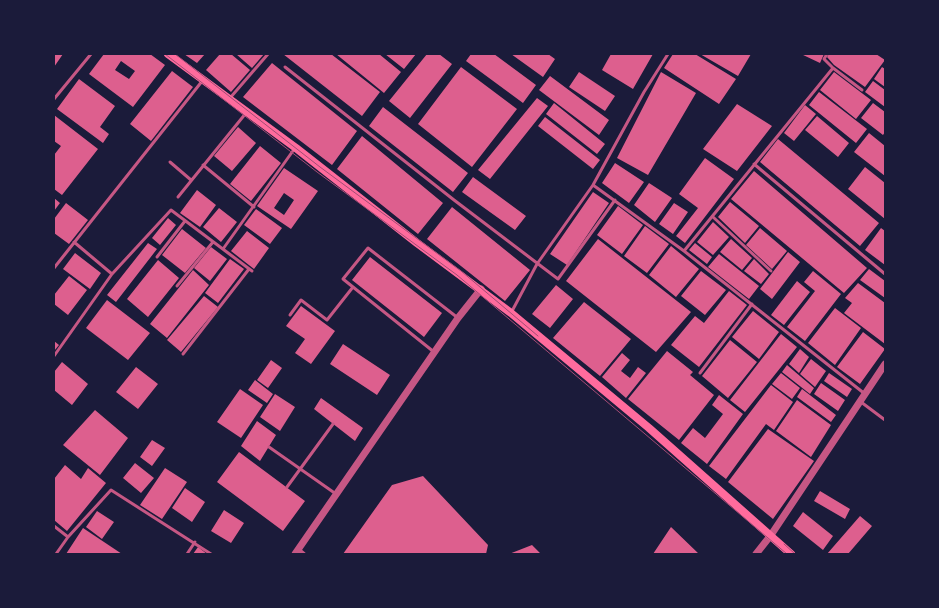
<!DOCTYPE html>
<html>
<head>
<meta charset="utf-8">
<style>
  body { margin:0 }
  #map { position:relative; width:939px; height:608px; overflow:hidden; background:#1b1b3a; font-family:Karla,sans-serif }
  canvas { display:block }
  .frame { position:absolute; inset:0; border:55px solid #1b1b3a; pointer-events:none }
</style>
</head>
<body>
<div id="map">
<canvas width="939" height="608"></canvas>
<div class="frame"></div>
</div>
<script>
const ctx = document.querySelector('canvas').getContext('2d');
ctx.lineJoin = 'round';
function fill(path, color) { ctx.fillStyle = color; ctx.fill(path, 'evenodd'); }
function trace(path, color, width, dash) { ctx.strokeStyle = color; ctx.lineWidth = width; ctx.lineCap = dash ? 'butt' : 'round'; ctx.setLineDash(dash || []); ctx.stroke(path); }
fill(new Path2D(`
  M54 54H63L54 67Z
  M104 54H150L165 65 133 107 89 74ZM121 61 135 71 129 79 115 70Z
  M184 54H205L197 63Z
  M220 54H231L250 70 231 92 206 70Z
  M236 54H264L252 68Z
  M283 54H331L380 92 362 116Z
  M336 54H379L401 72 384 93Z
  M385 54H416L404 69Z
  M427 54H439L452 64 410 118 389 101Z
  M471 54H494L536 85 523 103 466 61Z
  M511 54H548L555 59 543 77Z
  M611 54H653L633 89 602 70Z
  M673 54H695L736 79 719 104 664 68Z
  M700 54H751L738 76Z
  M801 54H824L820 63Z
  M829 54H876L885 60 865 87 834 65 827 57Z
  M272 63 357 131 332 165 243 97Z
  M461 67 517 109 472 167 418 124Z
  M882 67 885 69V87L874 79Z
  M172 71 193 87 151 141 130 124Z
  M579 72 615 96 605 111 569 87Z
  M661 72 696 93 648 175 617 158Z
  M834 72 871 100 856 119 820 90Z
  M550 76 609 120 599 135 539 90Z
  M79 79 115 106 100 127 109 134 103 143 57 109Z
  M873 81 885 90V107L865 92Z
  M819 92 867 129 856 143 809 105Z
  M537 98 548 106 490 179 478 170Z
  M554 103 605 144 597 154 546 114Z
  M873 103 885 112V132L883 135 861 118Z
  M737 104 772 126 737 171 703 149Z
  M805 105 816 114 794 141 784 133Z
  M383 107 468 173 453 192 369 126Z
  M54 115 98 149 62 195 54 189V155L61 146 54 141Z
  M817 116 849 143 838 157 805 130Z
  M545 117 600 160 593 169 538 126Z
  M238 127 256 143 232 171 214 156Z
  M869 133 885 146V176L854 152Z
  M362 136 443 203 418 234 337 169Z
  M778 139 879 223 860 246 760 162Z
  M260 146 281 163 251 201 230 184Z
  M705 158 734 179 685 243 676 236 698 208 679 194Z
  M615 163 644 182 629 203 602 183Z
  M865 167 885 183V219L848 189Z
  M284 168 318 191 291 229 257 206ZM284 193 294 200 284 215 274 208Z
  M754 171 867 268 844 293 731 199Z
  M473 177 526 216 515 230 462 192Z
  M649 183 672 198 655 222 634 205Z
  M197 190 216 205 200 227 180 213Z
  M593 192 609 203 567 265 550 254Z
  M54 198 60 203 54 211Z
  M730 202 759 226 745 243 718 217Z
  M66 203 88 220 69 244 54 233V219Z
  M674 203 688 212 673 234 659 224Z
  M618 206 643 225 622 254 597 235Z
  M452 207 530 270 505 301 427 239Z
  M219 208 237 222 221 242 203 227Z
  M256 209 282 228 270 244 244 225Z
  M168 218 176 225 160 245 152 238Z
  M713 222 729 237 713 255 697 242Z
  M645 226 669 244 647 273 624 256Z
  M760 228 787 251 772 269 746 245Z
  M881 228 885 231V265L865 250Z
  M182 229 206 248 185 273 162 255Z
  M247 231 269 248 254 269 231 251Z
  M598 239 691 312 656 352 566 281Z
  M731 239 752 258 742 270 720 252Z
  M148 243 157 249 116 302 107 295Z
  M695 243 712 257 707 264 689 250Z
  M671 246 699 269 676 297 649 275Z
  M211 247 227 259 210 281 194 268Z
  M788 252 800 262 772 299 760 289Z
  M75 253 101 273 90 289 63 269Z
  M719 254 759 286 749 299 708 267Z
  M370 257 442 313 424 337 352 280Z
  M230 259 244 269 218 303 205 293Z
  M754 259 769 274 761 284 744 271Z
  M158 260 179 278 148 317 127 299Z
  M869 269 885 281V298L860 280Z
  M193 270 209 285 167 338 150 324Z
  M701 271 726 290 705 315 681 296Z
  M813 271 841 294 805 341 787 327 815 291 804 282Z
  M69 276 87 290 68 315 54 304V295Z
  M797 281 810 292 784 325 771 315Z
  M858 283 885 303V344L844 313 852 303 845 298Z
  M556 285 573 299 550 328 532 314Z
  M729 291 747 305 699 367 671 345 695 316 704 323Z
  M204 296 218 307 181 352 167 340Z
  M107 300 150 333 128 360 86 328Z
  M584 302 631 339 600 376 553 338Z
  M301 306 335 331 311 364 295 353 305 339 286 326Z
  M835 308 861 328 835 365 808 343Z
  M753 311 779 332 759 359 732 337Z
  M863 332 885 349 860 384 837 367Z
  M781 334 797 347 745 412 730 400Z
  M730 340 757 362 728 398 702 376Z
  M54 341 59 345 54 351Z
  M343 344 390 375 377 395 330 364Z
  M800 349 809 357 799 373 789 364Z
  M667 351 693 372 690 375 714 395 679 440 628 399Z
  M622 353 630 360 621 371 630 378 638 367 646 373 626 398 602 377Z
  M811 359 826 371 815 387 800 374Z
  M271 360 282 368 268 388 257 380Z
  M62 362 88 384 72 405 54 390V372Z
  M787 365 814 388 810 394 782 372Z
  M136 367 158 384 138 409 116 392Z
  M781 373 800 388 792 399 772 384Z
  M829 373 852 389 847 397 824 381Z
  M255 380 273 394 267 403 248 390Z
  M821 383 845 400 838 411 814 394Z
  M771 385 793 402 774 430 766 424 726 479 709 466Z
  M240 389 263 405 241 438 217 422Z
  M802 389 836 415 831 422 797 397Z
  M275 394 295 407 280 431 260 417Z
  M719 395 743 414 707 464 681 443 693 428 705 438 723 414 712 405Z
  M321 398 363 428 355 441 314 409Z
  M797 400 831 425 811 457 776 431Z
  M95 410 128 438 100 475 63 445Z
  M257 421 276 435 260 461 241 446Z
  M768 429 814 461 773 519 728 482Z
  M152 440 165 448 152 466 140 457Z
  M239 452 305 501 283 531 217 482Z
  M135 463 154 478 141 493 123 478Z
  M65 465 81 479 88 468 106 483 67 531 54 520V479Z
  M165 468 187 482 162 519 140 505Z
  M423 476 488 545 486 554H343L392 485Z
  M185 488 205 502 192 522 172 508Z
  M820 491 850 509 845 519 814 501Z
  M224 510 244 523 231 543 211 531Z
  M97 511 114 522 102 539 86 527Z
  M803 512 833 536 823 550 793 526Z
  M860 516 872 526 848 554H827Z
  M671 527 699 554H653Z
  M83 528 122 554H66Z
  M532 545 541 554H509Z
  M198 547 207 554H193Z`), '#dd5f8e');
trace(new Path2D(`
  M668 54 644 92 593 185 684 251 865 394
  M285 67 454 200 558 279 615 200
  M833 68 862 90
  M230 98 268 54
  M54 99 91 54
  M170 162 191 180
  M754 164 885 274
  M203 165 254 207
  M178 197 246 113
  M713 217 771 271
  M223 249 295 148
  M684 251 833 68 824 59 827 54
  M157 257 185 221
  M54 268 203 80
  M112 274 171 210 252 271
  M177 286 213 242
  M511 313 537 264 593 185
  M290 315 301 300 327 320 353 287
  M434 352 343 279 368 248 458 318
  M183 354 249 269
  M54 356 112 274 74 242
  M700 373 752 304
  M861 402 885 420
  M269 447 336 494
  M287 487 333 424
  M54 526 68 537 56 554
  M68 537 111 490 211 554
  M187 554 195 542`), '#c65784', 3);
trace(new Path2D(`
  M298 549 304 554`), '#c65784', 4);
trace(new Path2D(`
  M295 554 458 318 481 289
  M756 554 771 535 885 364`), '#c65784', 7);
trace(new Path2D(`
  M168 54 296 148 417 243 511 313 649 428 791 554`), '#ff6b9d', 8);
trace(new Path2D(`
  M165 54 317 172 457 275 787 554
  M175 54 320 167 461 271 538 336
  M784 544 795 554`), '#a44b75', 1);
</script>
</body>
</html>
